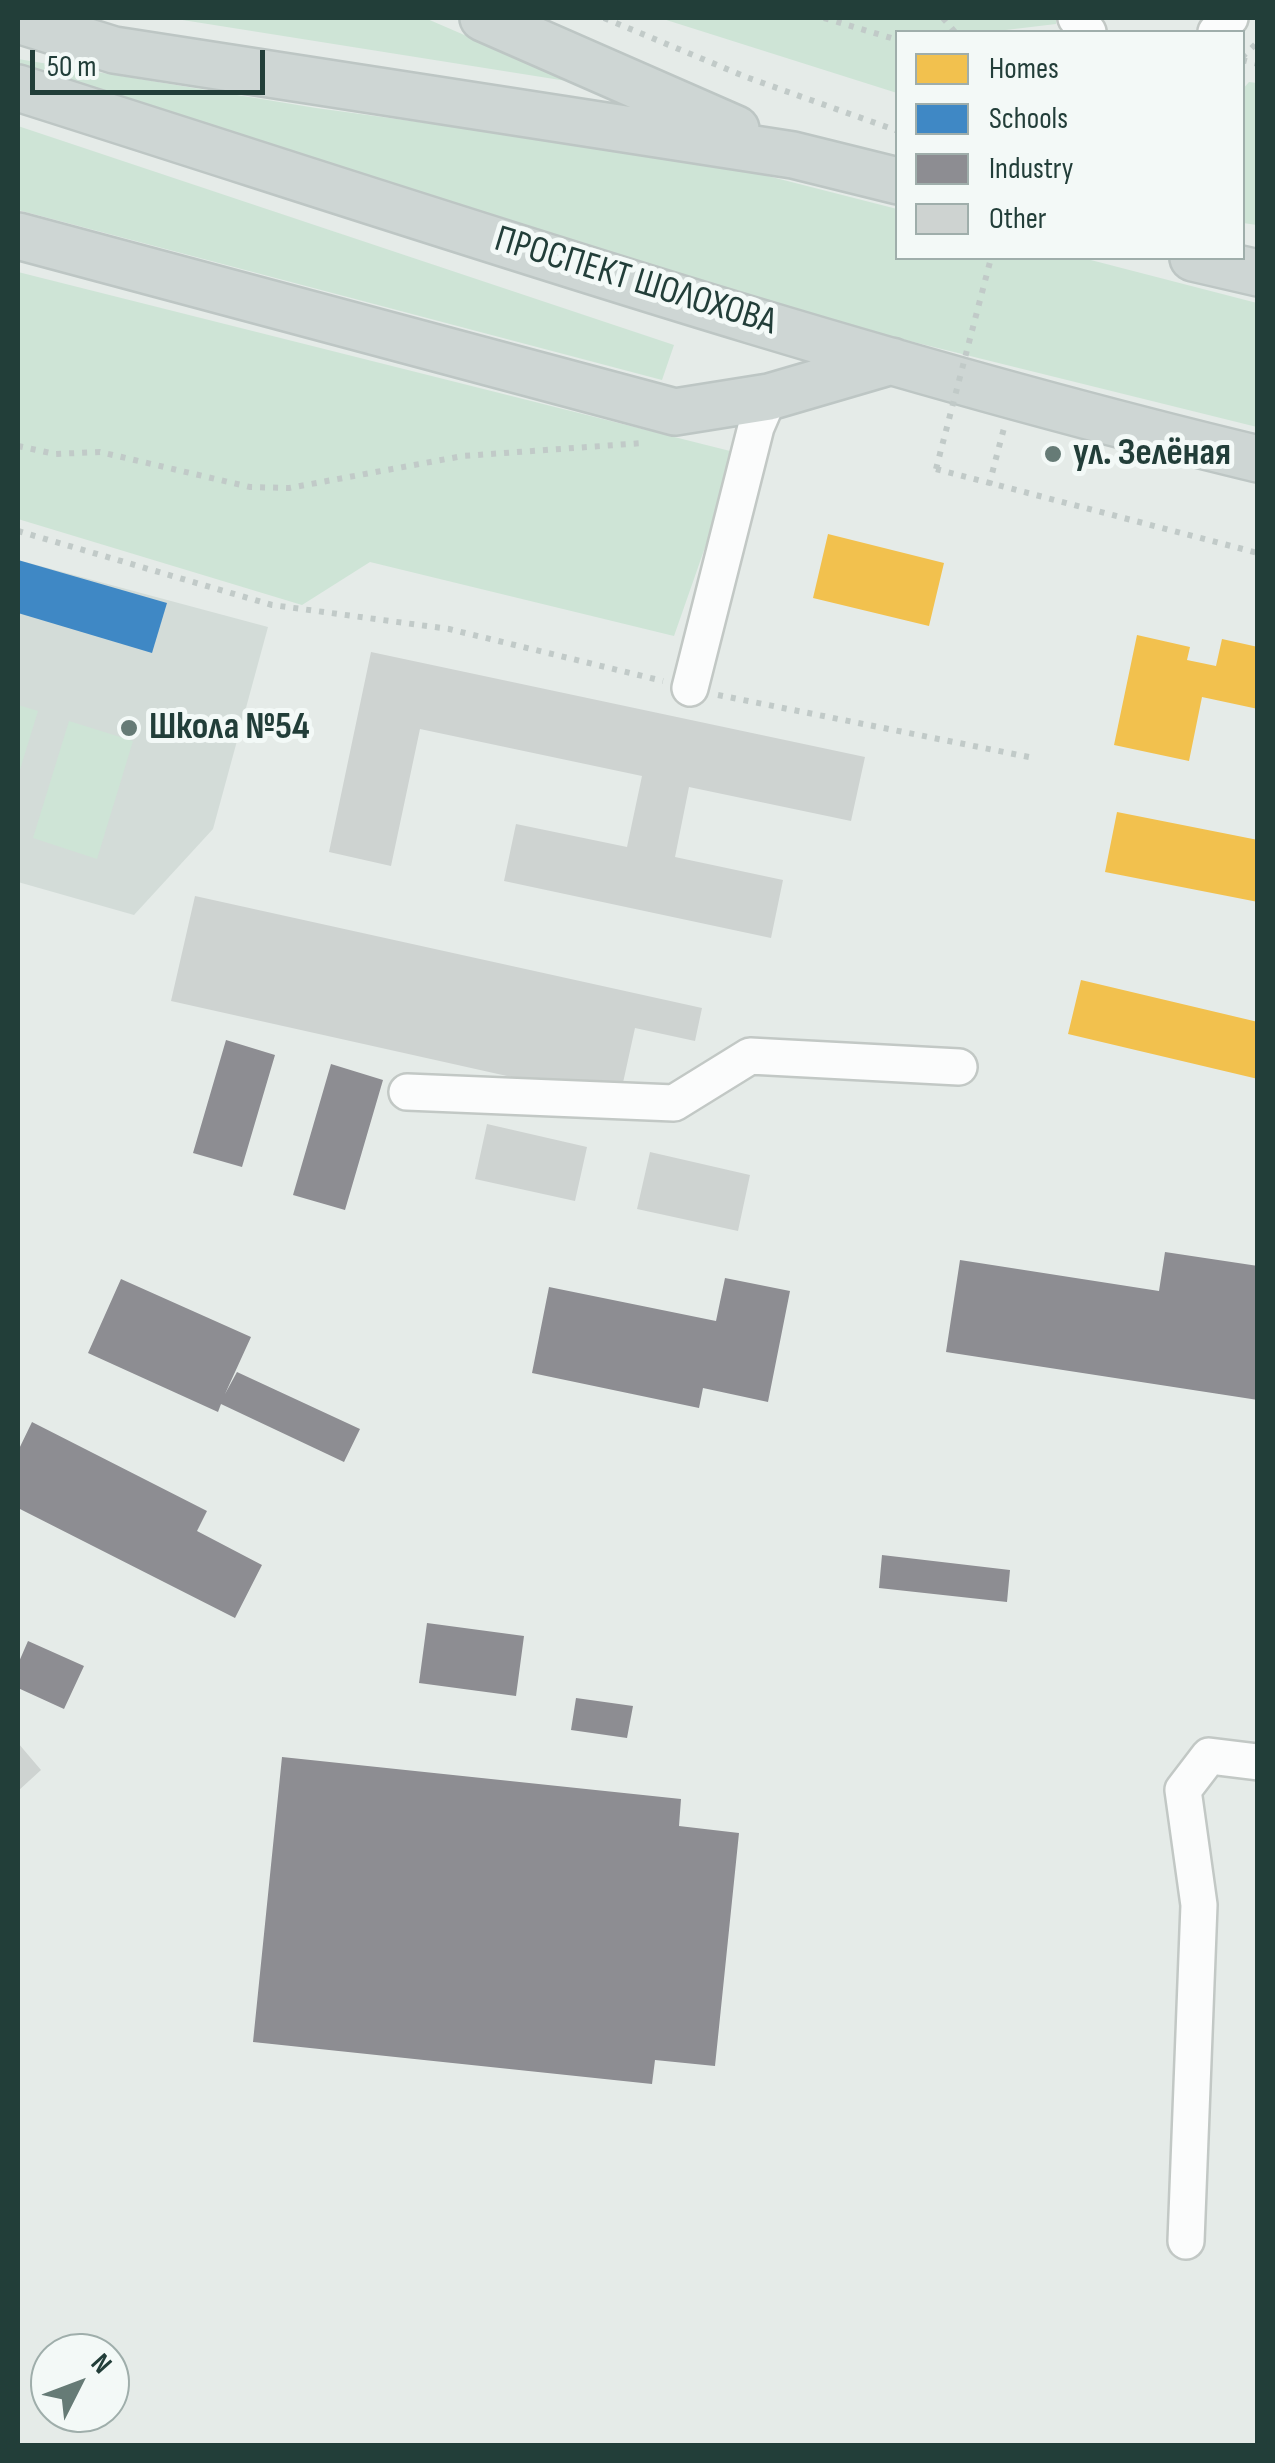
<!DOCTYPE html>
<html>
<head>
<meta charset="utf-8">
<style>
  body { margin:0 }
  #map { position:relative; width:1275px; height:2463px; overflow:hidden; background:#e5ebe8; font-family:"Sofia Sans Condensed",sans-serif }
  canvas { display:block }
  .frame { position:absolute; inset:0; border:20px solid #223e39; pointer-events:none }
  .legend { position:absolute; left:895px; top:30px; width:350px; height:230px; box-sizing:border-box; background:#f3f9f7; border:2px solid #9faeab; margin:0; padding:12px 18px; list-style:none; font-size:30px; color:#223e39 }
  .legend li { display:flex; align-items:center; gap:20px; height:50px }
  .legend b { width:50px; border:2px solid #9faeab }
  .north { position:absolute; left:30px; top:2333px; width:100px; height:100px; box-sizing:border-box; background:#f3f9f7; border:2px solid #9faeab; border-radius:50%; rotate:48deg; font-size:28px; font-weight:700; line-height:40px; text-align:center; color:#223e39 }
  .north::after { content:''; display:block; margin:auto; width:35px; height:45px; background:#667b76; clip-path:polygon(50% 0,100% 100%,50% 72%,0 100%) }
  .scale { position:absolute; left:30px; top:50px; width:235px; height:45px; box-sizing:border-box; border:5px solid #223e39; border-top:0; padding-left:12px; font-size:30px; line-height:35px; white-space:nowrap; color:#223e39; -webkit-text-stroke:8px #f3f9f7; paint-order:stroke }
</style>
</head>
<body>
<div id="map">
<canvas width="1275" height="2463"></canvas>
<div class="frame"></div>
<ul class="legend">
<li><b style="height:28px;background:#f2c14e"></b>Homes</li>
<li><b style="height:28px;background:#3f88c5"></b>Schools</li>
<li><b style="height:28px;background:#8d8d92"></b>Industry</li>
<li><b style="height:28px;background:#ced3d1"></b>Other</li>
</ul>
<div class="north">N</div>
<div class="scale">50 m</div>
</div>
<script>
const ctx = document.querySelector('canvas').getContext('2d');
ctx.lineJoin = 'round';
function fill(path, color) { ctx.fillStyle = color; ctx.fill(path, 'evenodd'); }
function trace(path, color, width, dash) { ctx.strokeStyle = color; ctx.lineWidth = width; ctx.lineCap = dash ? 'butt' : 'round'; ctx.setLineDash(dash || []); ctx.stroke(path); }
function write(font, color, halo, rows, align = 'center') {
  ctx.font = font + ' "Sofia Sans Condensed",sans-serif'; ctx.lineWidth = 10; ctx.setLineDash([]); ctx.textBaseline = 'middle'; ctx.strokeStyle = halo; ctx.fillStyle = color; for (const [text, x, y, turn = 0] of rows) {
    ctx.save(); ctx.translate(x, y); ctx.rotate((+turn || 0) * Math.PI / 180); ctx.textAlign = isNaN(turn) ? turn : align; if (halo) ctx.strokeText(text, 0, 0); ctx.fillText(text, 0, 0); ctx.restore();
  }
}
fill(new Path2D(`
  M18 560 268 627 213 829 134 915 18 882Z`), '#d3dcd8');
fill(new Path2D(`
  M170 18H425L573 82Z
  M660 18H1057L1056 24 989 32H898L897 93Z
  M18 59 316 108 713 162 897 209 898 258H1083L1257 303V427L566 256 18 66Z
  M1249 82 1257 83V225L1243 223 1242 90Z
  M18 126 674 345 662 380 18 210Z
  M18 272 738 453 674 636 370 562 302 605 18 519Z
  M18 705 38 711 18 776Z
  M69 721 133 741 97 859 33 838Z`), '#cee4d6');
fill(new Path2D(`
  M828 534 944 563 929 626 813 598Z
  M1137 635 1190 647 1187 660 1216 666 1222 639 1258 647V709L1202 697 1189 761 1114 745Z
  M1117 812 1258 840V902L1105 872Z
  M1081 980 1258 1022V1079L1068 1034Z`), '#f2c14e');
fill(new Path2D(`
  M18 560 167 603 152 653 18 613Z`), '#3f88c5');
fill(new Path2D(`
  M226 1040 275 1055 242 1167 193 1153Z
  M331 1064 383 1080 345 1210 293 1195Z
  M1165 1252 1258 1266V1400L946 1352 960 1260 1159 1291Z
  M725 1278 790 1291 768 1402 703 1388 699 1408 532 1373 549 1287 716 1321Z
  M121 1279 251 1337 225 1394 237 1372 360 1429 344 1462 221 1404 218 1412 88 1353Z
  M32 1422 207 1511 197 1531 262 1565 235 1618 18 1508V1451Z
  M882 1555 1010 1570 1007 1602 879 1588Z
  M427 1623 524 1636 516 1696 419 1683Z
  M28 1641 84 1666 64 1709 18 1688V1664Z
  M576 1698 633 1706 627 1738 571 1730Z
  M282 1757 681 1799 679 1826 739 1833 715 2066 655 2060 652 2084 253 2042Z`), '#8d8d92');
fill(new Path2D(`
  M371 652 865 757 851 821 689 787 675 857 783 880 771 938 504 881 516 824 627 847 642 776 420 729 391 866 329 852Z
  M195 896 702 1008 695 1041 635 1028 619 1101 171 1001Z
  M487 1124 587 1147 575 1201 475 1179Z
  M650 1152 750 1175 738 1231 637 1209Z
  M18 1743 41 1770 18 1791Z`), '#ced3d1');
const minor = new Path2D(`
  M1076 18 1088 32
  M1216 32 1230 18
  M690 688 756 427 769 397
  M407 1092 674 1103 750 1056 959 1067
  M1186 2241 1199 1905 1183 1790 1209 1756 1258 1762`);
const major = new Path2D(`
  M483 18 736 129
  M18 20 114 50 793 155 898 181
  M18 88C428 218 838 358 1258 459
  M18 236 675 412 769 397 892 361
  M1193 258 1258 273`);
trace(minor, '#c2c8c5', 40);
trace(major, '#bdc6c4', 50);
trace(new Path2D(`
  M604 18 746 77 898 131
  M824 18 898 40
  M943 18 955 32
  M1242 57 1258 42
  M1242 60 1258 64
  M18 446 55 454 100 452 250 487 289 488 463 456 643 443
  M936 469 1258 553
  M989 485 1004 428
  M18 531 272 605 449 629 663 681
  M718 695 1034 758`), '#c1cac8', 6, [5, 8]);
trace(minor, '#fbfcfc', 35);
trace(major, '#ced6d4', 45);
trace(new Path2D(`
  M936 469 991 258`), '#c1cac8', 6, [5, 8]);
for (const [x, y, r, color] of [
  [1053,454,10,"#667b76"],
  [129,728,10,"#667b76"]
]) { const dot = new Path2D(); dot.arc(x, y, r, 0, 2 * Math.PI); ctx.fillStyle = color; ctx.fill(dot); trace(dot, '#f3f9f7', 4); }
write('38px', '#223e39', '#f3f9f7', [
  ["ПРОСПЕКТ ШОЛОХОВА",635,282,17]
]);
write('bold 38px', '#223e39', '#f3f9f7', [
  ["ул. Зелёная",1073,454],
  ["Школа №54",149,728]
], 'left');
</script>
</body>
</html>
